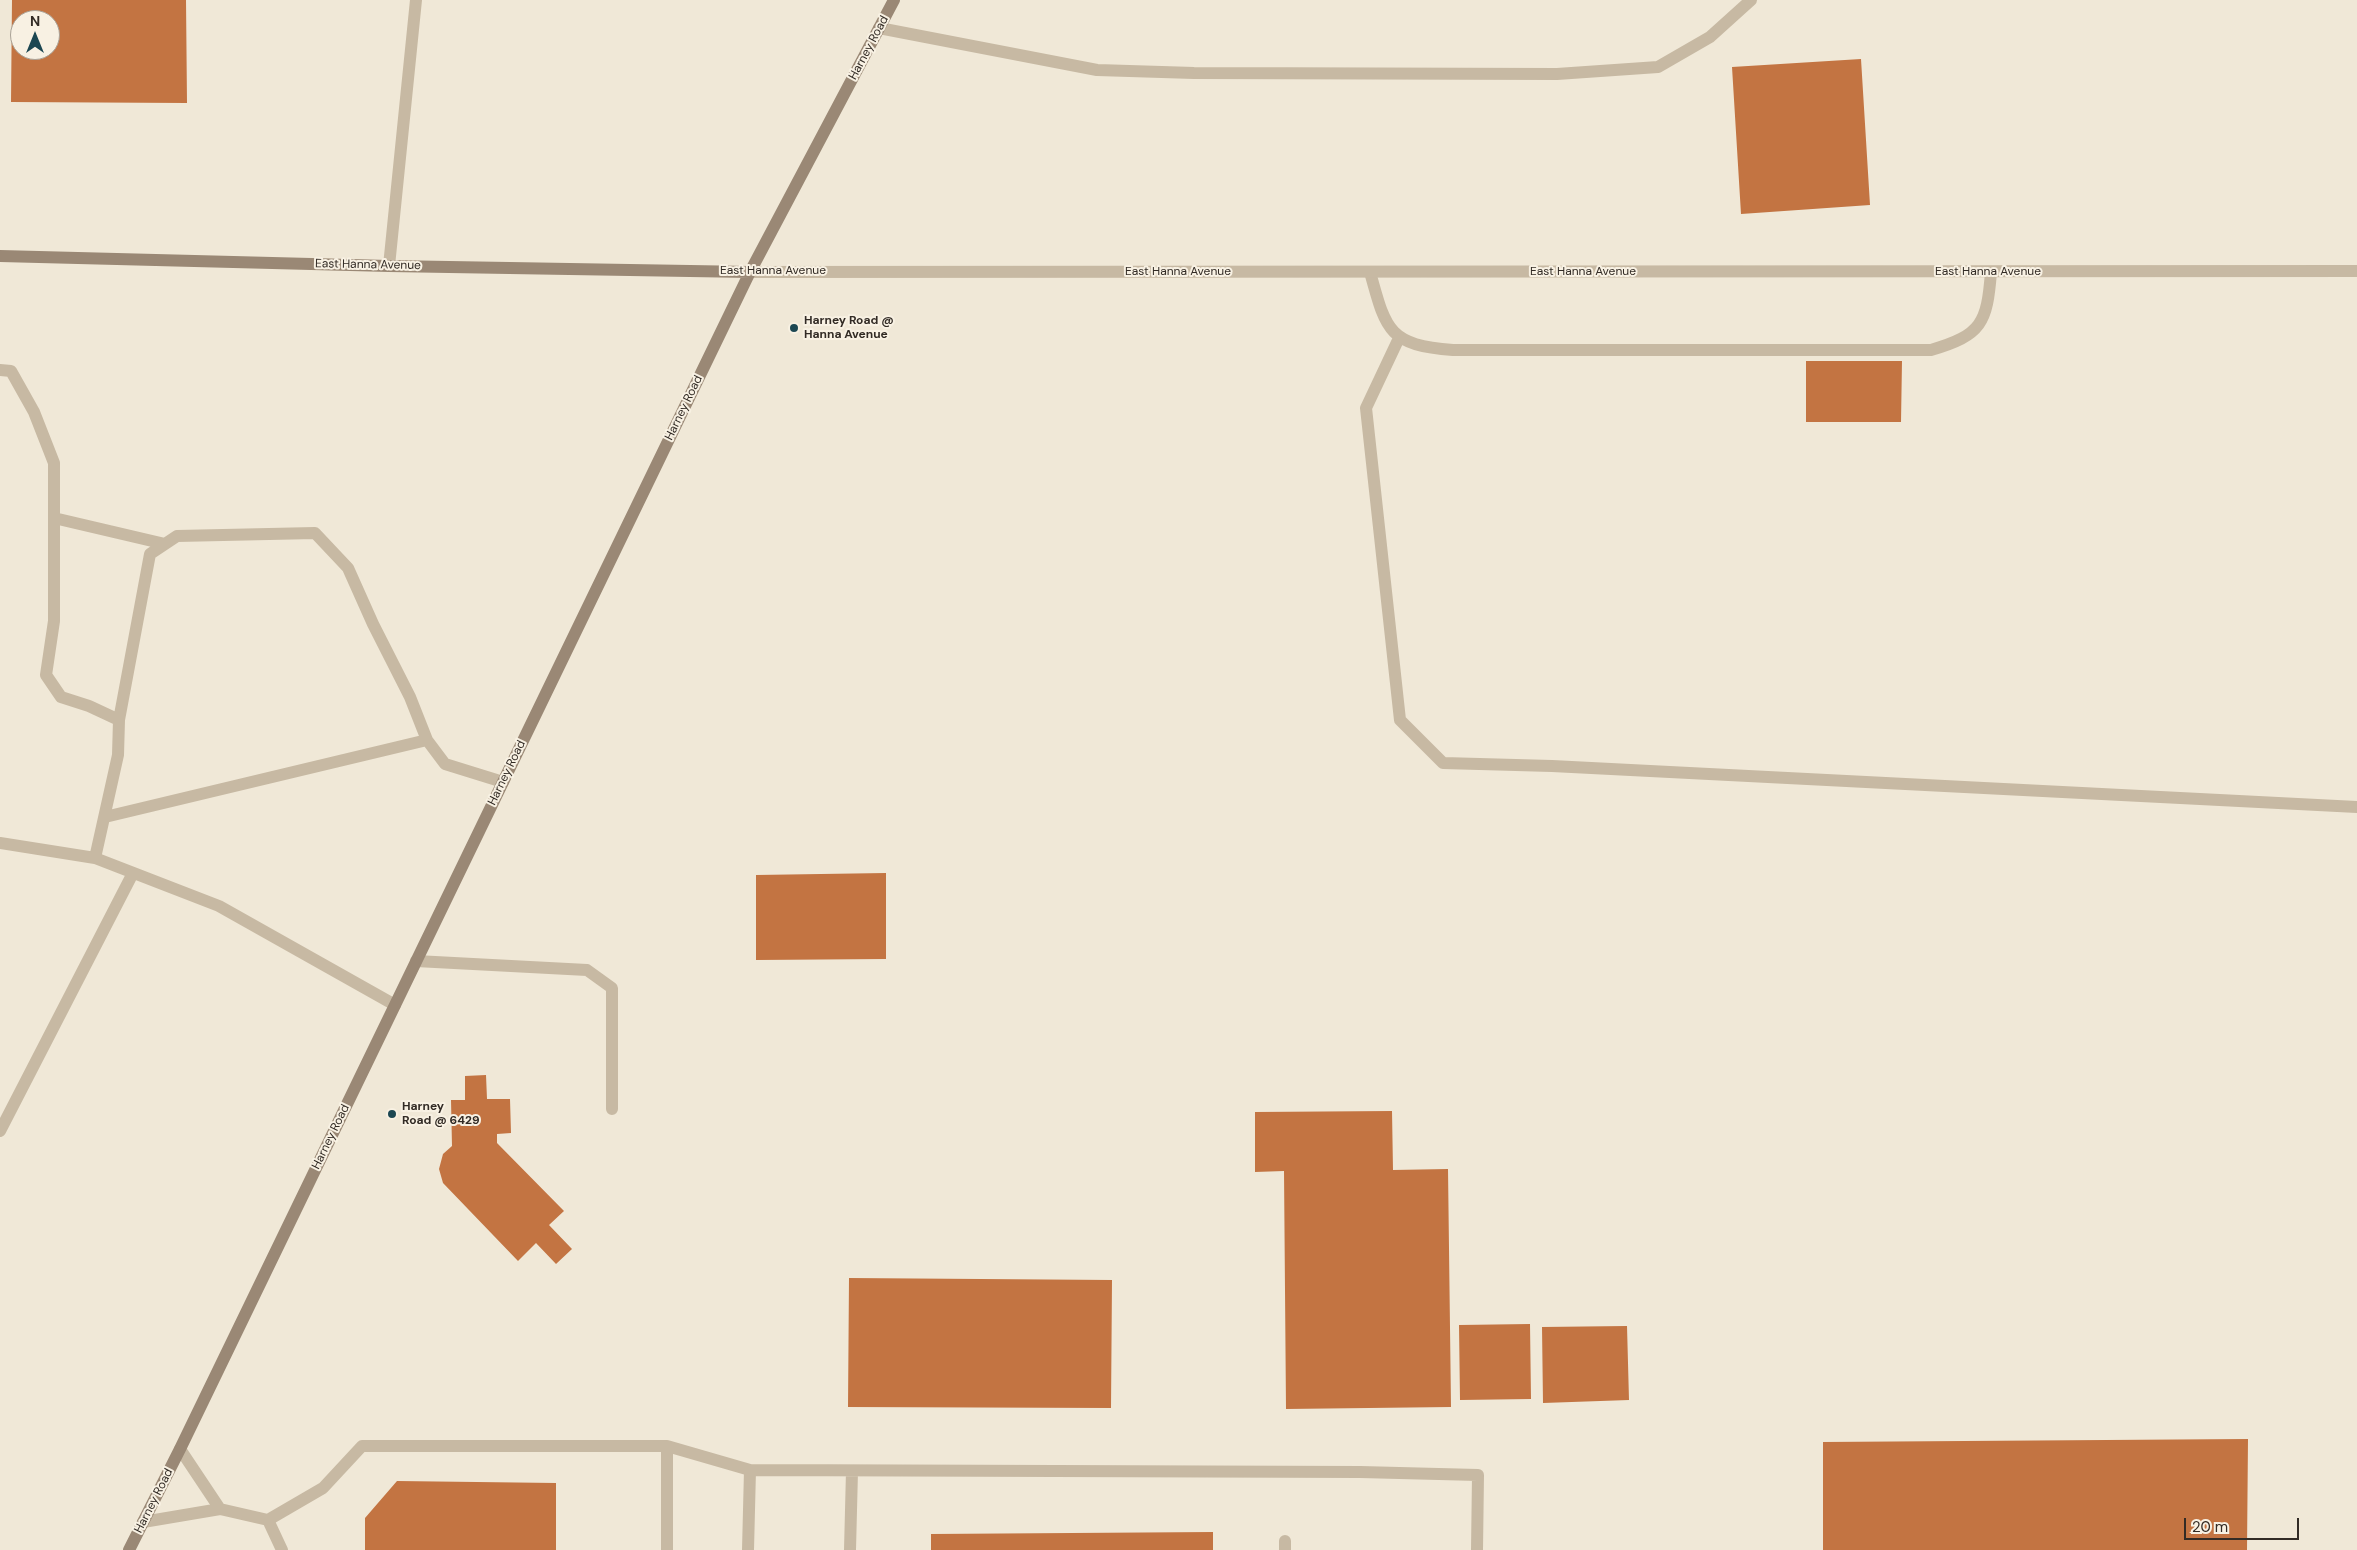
<!DOCTYPE html>
<html>
<head>
<meta charset="utf-8">
<style>
  body { margin:0 }
  #map { position:relative; width:2357px; height:1550px; overflow:hidden; background:#f0e8d7; font-family:"DM Sans",sans-serif }
  canvas { display:block }
  .north { position:absolute; left:10px; top:10px; width:50px; height:50px; box-sizing:border-box; background:#f8f1e3; border:1px solid #a9a297; border-radius:50%; rotate:0deg; font-size:14px; font-weight:700; line-height:20px; text-align:center; color:#322b25 }
  .north::after { content:''; display:block; margin:auto; width:18px; height:22px; background:#1c4752; clip-path:polygon(50% 0,100% 100%,50% 72%,0 100%) }
  .scale { position:absolute; left:2184px; top:1518px; width:115px; height:22px; box-sizing:border-box; border:2px solid #322b25; border-top:0; padding-left:6px; font-size:15px; line-height:18px; white-space:nowrap; color:#322b25; -webkit-text-stroke:4px #f8f1e3; paint-order:stroke }
</style>
</head>
<body>
<div id="map">
<canvas width="2357" height="1550"></canvas>
<div class="north">N</div>
<div class="scale">20 m</div>
</div>
<script>
const ctx = document.querySelector('canvas').getContext('2d');
ctx.lineJoin = 'round';
function fill(path, color) { ctx.fillStyle = color; ctx.fill(path, 'evenodd'); }
function trace(path, color, width, dash) { ctx.strokeStyle = color; ctx.lineWidth = width; ctx.lineCap = dash ? 'butt' : 'round'; ctx.setLineDash(dash || []); ctx.stroke(path); }
function write(font, color, halo, rows, align = 'center') {
  ctx.font = font + ' "DM Sans",sans-serif'; ctx.lineWidth = 4; ctx.setLineDash([]); ctx.textBaseline = 'middle'; ctx.strokeStyle = halo; ctx.fillStyle = color; for (const [text, x, y, turn = 0] of rows) {
    ctx.save(); ctx.translate(x, y); ctx.rotate((+turn || 0) * Math.PI / 180); ctx.textAlign = isNaN(turn) ? turn : align; if (halo) ctx.strokeText(text, 0, 0); ctx.fillText(text, 0, 0); ctx.restore();
  }
}
fill(new Path2D(`
  M12 0H186L187 103 11 102ZM20 20H50V50H20Z
  M1861 59 1870 205 1741 214 1732 67Z
  M1806 361H1902L1901 422H1806Z
  M886 873V959L756 960V875Z
  M486 1075 487 1099H510L511 1133 497 1134V1143L564 1211 549 1225 572 1249 556 1264 536 1243 518 1261 443 1183 439 1169 443 1154 452 1146 451 1100H465V1076Z
  M1392 1111 1393 1170 1448 1169 1451 1407 1286 1409 1284 1171 1255 1172V1112Z
  M849 1278 1112 1280 1111 1408 848 1407Z
  M1530 1324 1531 1399 1460 1400 1459 1325Z
  M1627 1326 1629 1400 1543 1403 1542 1327Z
  M2248 1439 2247 1550H1823V1442Z
  M397 1481 556 1483V1550H365V1518Z
  M1213 1532V1550H931V1534Z`), '#c37442');
trace(new Path2D(`
  M879 28 1097 70 1194 73 1557 74 1658 67 1710 37 1751 0
  M389 266 416 0
  M1370 272C1386 330 1388 345 1453 350H1931C1982 335 1987 323 1991 272
  M1399 338 1366 408 1400 720 1443 763 1552 766 2357 807
  M0 370 11 371 34 412 54 463V621L46 675 61 697 89 706 119 720 118 755 95 858
  M54 518 165 544
  M119 720 150 554 177 536 315 533 348 568 373 624 410 697 427 740 445 764 503 782
  M105 817 427 740
  M0 843 95 858 219 906 395 1005
  M416 961 587 970 612 988V1109
  M0 1131 133 873
  M667 1446V1550
  M180 1449 220 1509
  M268 1520 282 1550
  M143 1522 220 1509 268 1520 323 1488 362 1446H667L750 1470 1360 1472 1478 1475 1477 1550
  M1285 1541V1550
  M748 1550 750 1470
  M850 1550 852 1471`), '#c7b9a3', 12);
trace(new Path2D(`
  M750 272 2357 271`), '#c7b9a3', 12);
trace(new Path2D(`
  M0 256 389 266 750 272
  M129 1550 180 1449 750 272 894 0`), '#9a8875', 12);
for (const [x, y, r, color] of [
  [794,328,5,"#1c4752"],
  [392,1114,5,"#1c4752"]
]) { const dot = new Path2D(); dot.arc(x, y, r, 0, 2 * Math.PI); ctx.fillStyle = color; ctx.fill(dot); trace(dot, '#f8f1e3', 2); }
write('12px', '#322b25', '#f8f1e3', [
  ["Harney Road",869,48,-62],
  ["East Hanna Avenue",368,265,1],
  ["East Hanna Avenue",773,271],
  ["East Hanna Avenue",1178,272],
  ["East Hanna Avenue",1583,272],
  ["East Hanna Avenue",1988,272],
  ["Harney Road",684,408,-64],
  ["Harney Road",507,773,-64],
  ["Harney Road",331,1137,-64],
  ["Harney Road",154,1501,-63]
]);
write('bold 12px', '#322b25', '#f8f1e3', [
  ["Harney Road @",804,321],
  ["Hanna Avenue",804,335],
  ["Harney",402,1107],
  ["Road @ 6429",402,1121]
], 'left');
</script>
</body>
</html>
